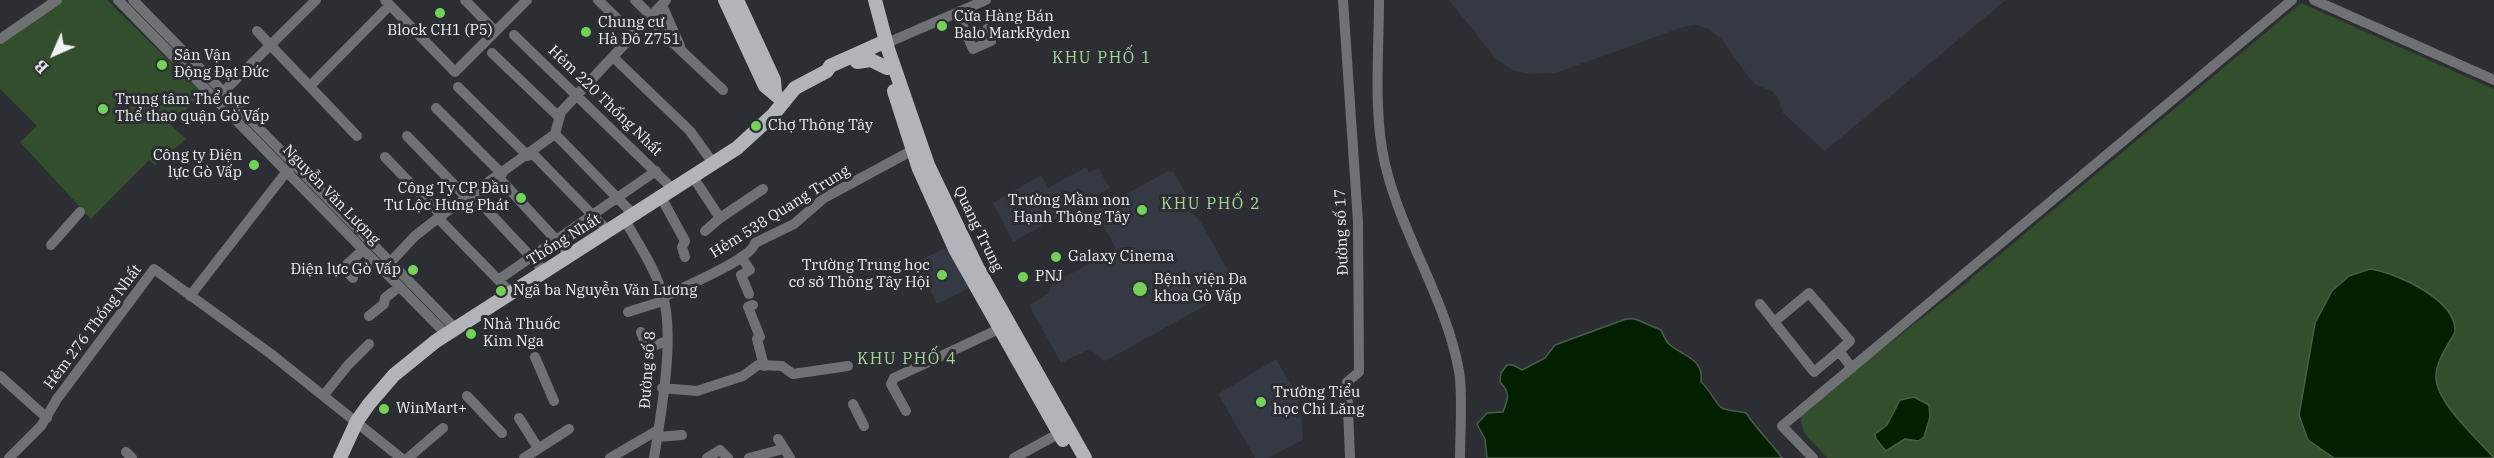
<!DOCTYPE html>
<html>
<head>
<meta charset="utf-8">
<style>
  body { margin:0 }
  #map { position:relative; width:2494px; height:458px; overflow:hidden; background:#2c2e33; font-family:"IBM Plex Serif",serif }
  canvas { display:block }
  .north { position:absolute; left:24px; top:24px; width:60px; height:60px; -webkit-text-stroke:4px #2c2e33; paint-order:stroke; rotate:225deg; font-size:16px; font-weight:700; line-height:24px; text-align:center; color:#eef0f3 }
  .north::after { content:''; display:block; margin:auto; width:21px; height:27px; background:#eef0f3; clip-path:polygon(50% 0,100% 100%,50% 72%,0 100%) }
</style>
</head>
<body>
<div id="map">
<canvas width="2494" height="458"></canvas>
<div class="north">B</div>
</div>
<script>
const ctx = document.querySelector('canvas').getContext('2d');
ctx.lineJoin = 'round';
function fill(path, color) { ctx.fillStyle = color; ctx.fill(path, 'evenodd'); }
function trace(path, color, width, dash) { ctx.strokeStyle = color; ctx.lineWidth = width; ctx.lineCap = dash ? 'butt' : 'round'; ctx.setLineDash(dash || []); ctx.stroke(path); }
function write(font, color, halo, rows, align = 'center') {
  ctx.font = font + ' "IBM Plex Serif",serif'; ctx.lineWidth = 6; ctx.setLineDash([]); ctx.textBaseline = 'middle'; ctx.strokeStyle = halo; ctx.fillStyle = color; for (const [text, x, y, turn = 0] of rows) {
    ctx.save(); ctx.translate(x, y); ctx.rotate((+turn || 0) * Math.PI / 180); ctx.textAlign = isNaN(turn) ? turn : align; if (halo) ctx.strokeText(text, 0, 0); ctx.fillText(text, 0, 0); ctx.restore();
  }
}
fill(new Path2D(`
  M1449 0H2006L1825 151 1783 113 1778 97 1772 91 1754 84 1721 39 1709 29 1695 25 1683 27 1556 73 1531 74 1513 70 1497 60Z
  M1086 167 1089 173 1098 168 1110 188 1013 242 993 203 1041 175 1048 188Z
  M1168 171 1174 172 1193 207 1189 210 1200 221 1236 285 1208 299 1210 303 1105 361 1090 349 1061 363 1029 305 1049 293 1052 284 1116 249 1095 211Z
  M947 247 969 288 937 304 916 262Z
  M1276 359 1297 395 1301 409 1303 440 1268 458H1255L1218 394Z`), '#343943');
fill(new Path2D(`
  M63 0H107L202 93 171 125 186 139 155 165 149 160 91 219 20 142 37 126 0 89V44Z
  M2301 3 2494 89V458H1827L1804 433 1799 414 1955 292Z`), '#334e2c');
const water = new Path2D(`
  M2370 269C2397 273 2457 300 2455 332 2448 345 2437 360 2436 375 2434 401 2478 439 2494 458H2334L2308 440 2299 415 2315 323 2332 291 2349 276Z
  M1626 319H1635L1661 330C1663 334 1665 340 1668 343 1682 357 1704 357 1701 382 1709 388 1717 406 1722 408 1728 411 1739 411 1746 413 1757 430 1771 442 1782 458H1487L1485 439 1477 424 1487 413 1503 412C1508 399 1511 393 1500 382L1501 373 1507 365H1513L1522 370 1545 358 1555 345Z
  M1914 397 1929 405 1930 417 1924 437 1918 441 1905 439 1886 451 1876 439 1875 434 1887 425 1900 400Z`);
fill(water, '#021f00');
trace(water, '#495e49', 1.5);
trace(new Path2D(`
  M118 0 446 334
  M133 0 455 328
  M385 0 455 72 527 0
  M465 0 495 31
  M598 0 634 35
  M635 0 651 16
  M1343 0 1358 222 1359 372 1347 382 1350 458
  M1379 0C1379 53 1373 112 1385 164 1402 236 1446 299 1459 371 1463 392 1460 434 1460 458
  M2314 0 2494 80
  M662 5 680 46
  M957 13 973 49 991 41 987 29
  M649 20 723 90
  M257 31 357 136
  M514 35 674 190
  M0 39 57 0
  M886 41 894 40 986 0
  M492 53 559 117
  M613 57 690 131 713 163
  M310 86 390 5
  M458 87 528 156
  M218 97 316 0
  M436 108 502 174
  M555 134 561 112 666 0
  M555 134 635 216
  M407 136 467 198
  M532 153 609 232
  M385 157 442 216
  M498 177 571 256
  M693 177 720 218 705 231
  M472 194 545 272
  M662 199 685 241 682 247 685 257
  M438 218 511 293
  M720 218 763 189
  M626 222C639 245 656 270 663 296 675 339 661 413 654 458
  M51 245 80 212
  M741 257 750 270 741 275 749 294
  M385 268 415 236 438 218 555 134
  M353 278 343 268 363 250
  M498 280 656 171
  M190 296 291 166
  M663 297C681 288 751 260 755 243L794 224 824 198 913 150
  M1760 304 1814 372 1839 351 1852 368
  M753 305 748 307 760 337 757 339 764 366
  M628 312 663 301
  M369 316 384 304 385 298 399 287
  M1774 322 1809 293 1850 341 1839 351
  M641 332 647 348 667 341
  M535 357 554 401
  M0 376 47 418
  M662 388 697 391 743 376 758 365 782 366 793 374 848 366
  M324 395 348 365 369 344
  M467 396 502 433
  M853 404 864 426
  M906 411 891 384 894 378 999 329
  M519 418 538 448
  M657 437 682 435
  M778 439 790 458
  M126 452 132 458
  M9 458 41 426 57 399 154 269 271 354 401 458
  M408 458 443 428
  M524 458 569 429
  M610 458 658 430
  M707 458 720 450 728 458
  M749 458 783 449
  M1014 458 1060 433
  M1813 458 1782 426 2292 0`), '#707174', 10);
trace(new Path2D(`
  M725 0 765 86 784 102
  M737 0 774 80 775 93
  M875 0 888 49 928 165 977 267 1085 458
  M857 62 871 60 887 68
  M894 91 919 169 955 249 1063 440
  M340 458 357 421 369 404 394 375 436 341 737 148 773 115 795 88 827 71 830 66 886 41`), '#b2b4ba', 14);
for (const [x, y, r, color] of [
  [440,13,6,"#74d25b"],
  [942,26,6,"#74d25b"],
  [586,32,6,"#74d25b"],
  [162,65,6,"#74d25b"],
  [103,109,6,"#74d25b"],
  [756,126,6,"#74d25b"],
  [254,165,6,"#74d25b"],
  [521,198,6,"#74d25b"],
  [1142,210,6,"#74d25b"],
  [1056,257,6,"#74d25b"],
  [413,270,6,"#74d25b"],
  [942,275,6,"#74d25b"],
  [1023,277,6,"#74d25b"],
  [1140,289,8,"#74d25b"],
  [501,291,6,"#74d25b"],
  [471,334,6,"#74d25b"],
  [1261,402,6,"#74d25b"],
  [384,409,6,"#74d25b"]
]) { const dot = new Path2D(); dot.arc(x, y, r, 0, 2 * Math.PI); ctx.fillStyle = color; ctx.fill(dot); trace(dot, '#2c2e33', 2); }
write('15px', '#eef0f3', '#2c2e33', [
  ["Cửa Hàng Bán",954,17],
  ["Balo MarkRyden",954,34],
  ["Chung cư",598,23],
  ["Hà Đô Z751",598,40],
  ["Block CH1 (P5)",440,31,"center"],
  ["Sân Vận",174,56],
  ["Động Đạt Đức",174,73],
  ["Trung tâm Thể dục",115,100],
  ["Thể thao quận Gò Vấp",115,117],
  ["Chợ Thông Tây",768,126],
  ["Công ty Điện",242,156,"right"],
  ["lực Gò Vấp",242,173,"right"],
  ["Công Ty CP Đầu",509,189,"right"],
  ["Tư Lộc Hưng Phát",509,206,"right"],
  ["Trường Mầm non",1130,201,"right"],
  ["Hạnh Thông Tây",1130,218,"right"],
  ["Galaxy Cinema",1068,257],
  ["Trường Trung học",930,266,"right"],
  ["cơ sở Thông Tây Hội",930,283,"right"],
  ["Điện lực Gò Vấp",401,270,"right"],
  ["PNJ",1035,277],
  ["Bệnh viện Đa",1154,280],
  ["khoa Gò Vấp",1154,297],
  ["Ngã ba Nguyễn Văn Lương",513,291],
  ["Nhà Thuốc",483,325],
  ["Kim Nga",483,342],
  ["Trường Tiểu",1273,393],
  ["học Chi Lăng",1273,410],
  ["WinMart+",396,409]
], 'left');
write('15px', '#eef0f3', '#2c2e33', [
  ["Hẻm 220 Thống Nhất",605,101,44],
  ["Nguyễn Văn Lượng",331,195,46],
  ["Hẻm 538 Quang Trung",780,212,-32],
  ["Quang Trung",978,229,64],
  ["Đường số 17",1342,232,-92],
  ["Thống Nhất",564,240,-32],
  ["Hẻm 276 Thống Nhất",93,327,-53],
  ["Đường số 8",648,370,-86]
]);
ctx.letterSpacing = '1.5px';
write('16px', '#a4d698', '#2c2e33', [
  ["KHU PHỐ 1",1102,58],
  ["KHU PHỐ 2",1211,204],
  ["KHU PHỐ 4",907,359]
]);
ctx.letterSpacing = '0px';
</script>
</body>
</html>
